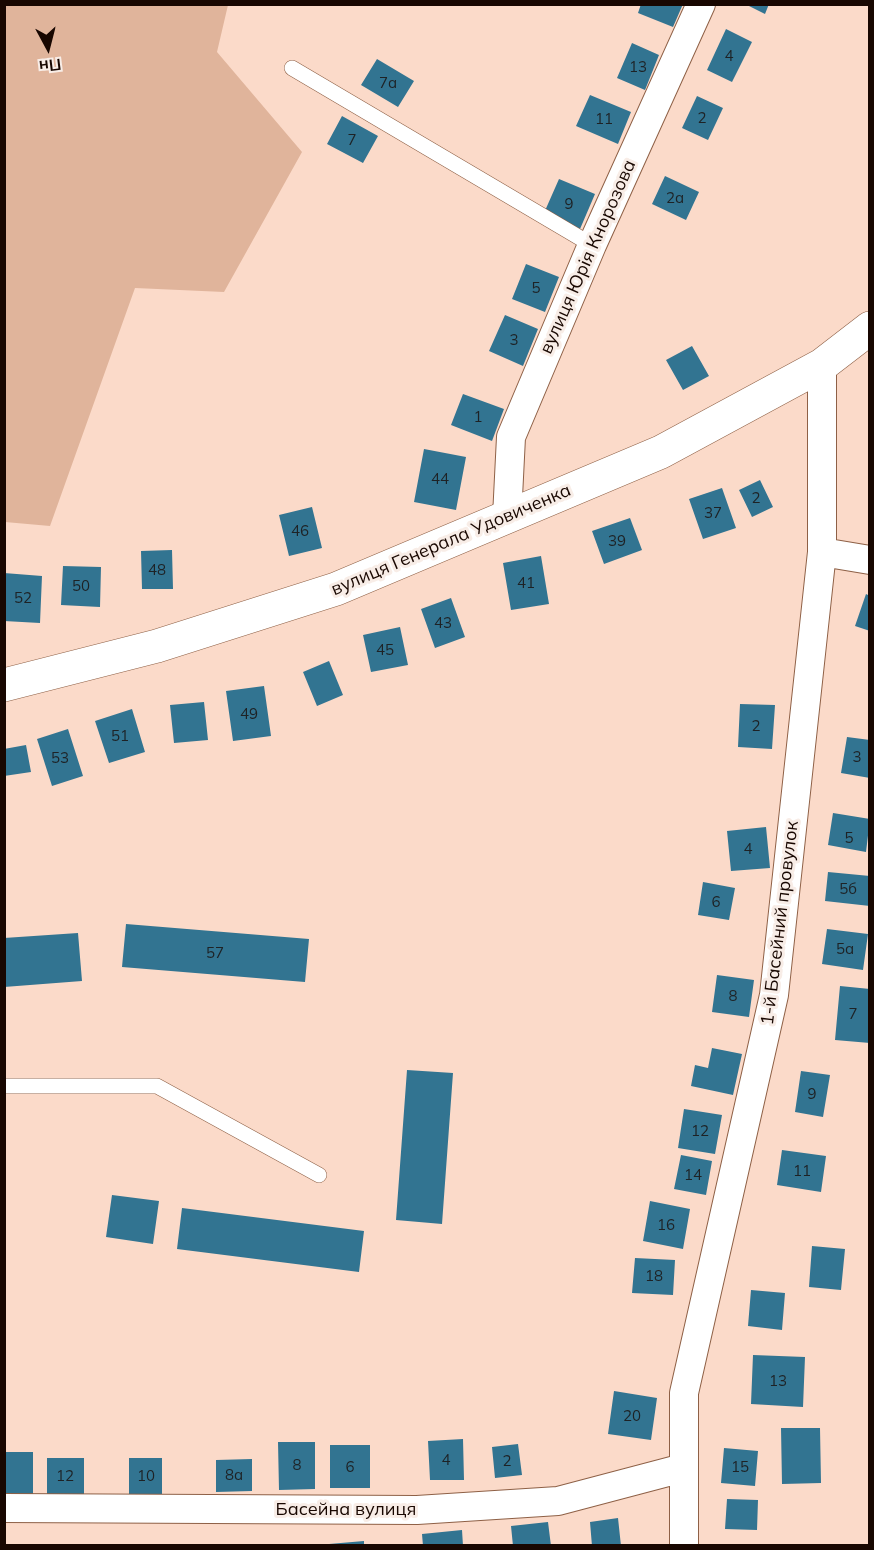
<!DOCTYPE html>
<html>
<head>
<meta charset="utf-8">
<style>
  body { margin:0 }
  #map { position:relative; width:874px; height:1550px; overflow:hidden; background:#fbdac9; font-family:Mulish,sans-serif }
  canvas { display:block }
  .frame { position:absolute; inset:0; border:6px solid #180701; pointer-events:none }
  .north { position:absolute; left:18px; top:18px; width:60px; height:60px; -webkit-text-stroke:4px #f8ede7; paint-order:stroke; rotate:173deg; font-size:16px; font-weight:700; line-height:24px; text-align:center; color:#180701 }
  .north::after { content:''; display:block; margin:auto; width:21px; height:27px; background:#180701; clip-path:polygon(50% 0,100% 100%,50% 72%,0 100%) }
</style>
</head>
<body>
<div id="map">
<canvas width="874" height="1550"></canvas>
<div class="frame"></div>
<div class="north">Пн</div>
</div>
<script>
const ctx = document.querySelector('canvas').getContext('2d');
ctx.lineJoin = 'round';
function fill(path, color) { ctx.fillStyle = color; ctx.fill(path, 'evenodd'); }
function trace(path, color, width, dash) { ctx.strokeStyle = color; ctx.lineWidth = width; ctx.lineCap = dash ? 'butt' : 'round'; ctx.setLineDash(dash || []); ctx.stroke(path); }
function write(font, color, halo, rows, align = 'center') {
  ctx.font = font + ' Mulish,sans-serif'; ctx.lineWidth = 6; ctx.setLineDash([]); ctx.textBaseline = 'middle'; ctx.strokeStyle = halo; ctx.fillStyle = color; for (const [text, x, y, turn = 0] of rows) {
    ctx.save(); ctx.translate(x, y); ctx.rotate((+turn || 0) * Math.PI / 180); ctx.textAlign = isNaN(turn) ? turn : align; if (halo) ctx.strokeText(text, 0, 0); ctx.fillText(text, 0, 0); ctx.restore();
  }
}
fill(new Path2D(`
  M4 5H228L217 52 302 152 224 292 135 288 50 526 5 522Z`), '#e0b49b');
fill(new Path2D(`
  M641 4H683L673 27 638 13Z
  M745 4H769L765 14Z
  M726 29 752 42 732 82 707 70Z
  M632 43 659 55 645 90 617 78Z
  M377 59 414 81 398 107 361 85Z
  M590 95 631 112 618 144 576 126Z
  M697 96 723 108 708 140 682 128Z
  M342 116 378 136 363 163 327 144Z
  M665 176 699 192 686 220 652 204Z
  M559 179 595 194 580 229 544 213Z
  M526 264 559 277 545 312 512 299Z
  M505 315 538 329 523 366 489 351Z
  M692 346 709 376 683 390 666 360Z
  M463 394 504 409 492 441 451 425Z
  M424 449 466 457 456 510 414 502Z
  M760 480 773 507 752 517 739 490Z
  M722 488 736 528 703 539 689 499Z
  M312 507 322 548 289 556 279 515Z
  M630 518 642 550 604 564 592 531Z
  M172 550 173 589H142L141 551Z
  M541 556 549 604 511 610 503 563Z
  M63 566 101 567 100 607 61 605Z
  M4 573 42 576 40 623 4 621Z
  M866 594 870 596V631L855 626Z
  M451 598 465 637 435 648 421 609Z
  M400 627 408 665 371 672 363 635Z
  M329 661 343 695 317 706 303 672Z
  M264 686 271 736 233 741 226 691Z
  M204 702 208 740 174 743 170 705Z
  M740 704 775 705 772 749 738 747Z
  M132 709 145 752 109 763 95 721Z
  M68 729 83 776 52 786 37 739Z
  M847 737 870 740V778L841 773Z
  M26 745 31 772 4 776V749Z
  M833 813 870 819 866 852 828 845Z
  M766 827 770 868 731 871 727 831Z
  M828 872 870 876V906L825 901Z
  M703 882 735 888 729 920 698 915Z
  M126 924 309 939 305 982 122 967Z
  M827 929 868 934 863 970 822 964Z
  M78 933 82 981 4 987V938Z
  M717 975 754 980 749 1017 712 1012Z
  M840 986 870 989V1043L835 1040Z
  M712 1048 742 1054 733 1095 691 1086 695 1065 708 1068Z
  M407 1070 453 1073 442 1224 396 1220Z
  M801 1071 830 1075 823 1117 795 1112Z
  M684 1109 722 1115 715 1154 678 1148Z
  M782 1150 826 1156 821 1192 777 1185Z
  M681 1155 712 1161 706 1195 674 1189Z
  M112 1195 159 1201 153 1244 106 1237Z
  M650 1201 690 1209 683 1249 643 1241Z
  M182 1208 364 1231 359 1272 177 1249Z
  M812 1246 845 1249 841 1290 809 1287Z
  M635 1258 675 1260 673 1295 632 1293Z
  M751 1290 785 1293 782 1330 748 1326Z
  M753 1355 805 1357 803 1407 751 1404Z
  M614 1391 657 1398 651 1440 608 1434Z
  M781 1428H820L821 1483 782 1484Z
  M463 1439 464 1480H430L428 1441Z
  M278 1442H315V1489L279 1490Z
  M518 1444 522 1475 495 1478 492 1447Z
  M330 1445H370V1488H330Z
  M724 1448 758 1451 755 1486 721 1483Z
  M4 1452H33V1494H4Z
  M47 1458H84V1494H47Z
  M129 1458H162V1494H129Z
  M252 1459V1491L216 1492V1460Z
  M727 1499 758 1500 757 1530 725 1529Z
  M618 1518 621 1546H592L590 1522Z
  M548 1522 551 1546H513L511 1526Z
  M462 1530 463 1546H423L422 1534Z
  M364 1541V1546H329V1544Z`), '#327491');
const service = new Path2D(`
  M292 68 592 245
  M4 1086H157L319 1175`);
const minor = new Path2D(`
  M507 517 511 437 592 245 701 4
  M822 552 870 560
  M4 1508 417 1510 558 1501 683 1468
  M684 1546V1393L774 995 822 552V365`);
const secondary = new Path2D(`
  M4 685 157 646 336 589 661 452 822 365 870 328`);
trace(service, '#8e6046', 16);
trace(minor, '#8e6046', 30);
trace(secondary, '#8e6046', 34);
trace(service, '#fff', 15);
trace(minor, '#fff', 28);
trace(secondary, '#fff', 33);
write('15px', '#1e2225', null, [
  ["4",729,56],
  ["13",638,67],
  ["7а",388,83],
  ["2",702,118],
  ["11",604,119],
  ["7",352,140],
  ["2а",675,198],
  ["9",569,204],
  ["5",536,288],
  ["3",514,340],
  ["1",478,417],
  ["44",440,479],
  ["2",756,498],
  ["37",713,513],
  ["46",300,531],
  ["39",617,541],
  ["48",157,570],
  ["41",526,583],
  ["50",81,586],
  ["52",23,598],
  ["43",443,623],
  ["45",385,650],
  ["49",249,714],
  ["2",756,726],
  ["51",120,736],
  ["3",857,757],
  ["53",60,758],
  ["5",849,838],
  ["4",748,849],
  ["5б",848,889],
  ["6",716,902],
  ["5а",845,949],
  ["57",215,953],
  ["8",733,996],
  ["7",853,1014],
  ["9",812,1094],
  ["12",700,1131],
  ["11",802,1171],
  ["14",693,1175],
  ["16",666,1225],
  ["18",654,1276],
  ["13",778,1381],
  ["20",632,1416],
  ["4",446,1460],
  ["2",507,1461],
  ["8",297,1465],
  ["6",350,1467],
  ["15",740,1467],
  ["8а",234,1475],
  ["12",65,1476],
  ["10",146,1476]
]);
write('18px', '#180701', '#f8ede7', [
  ["вулиця Юрія Кнорозова",588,257,-66],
  ["вулиця Генерала Удовиченка",451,540,-23],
  ["1-й Басейний провулок",780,923,-83],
  ["Басейна вулиця",346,1510]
]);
</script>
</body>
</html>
